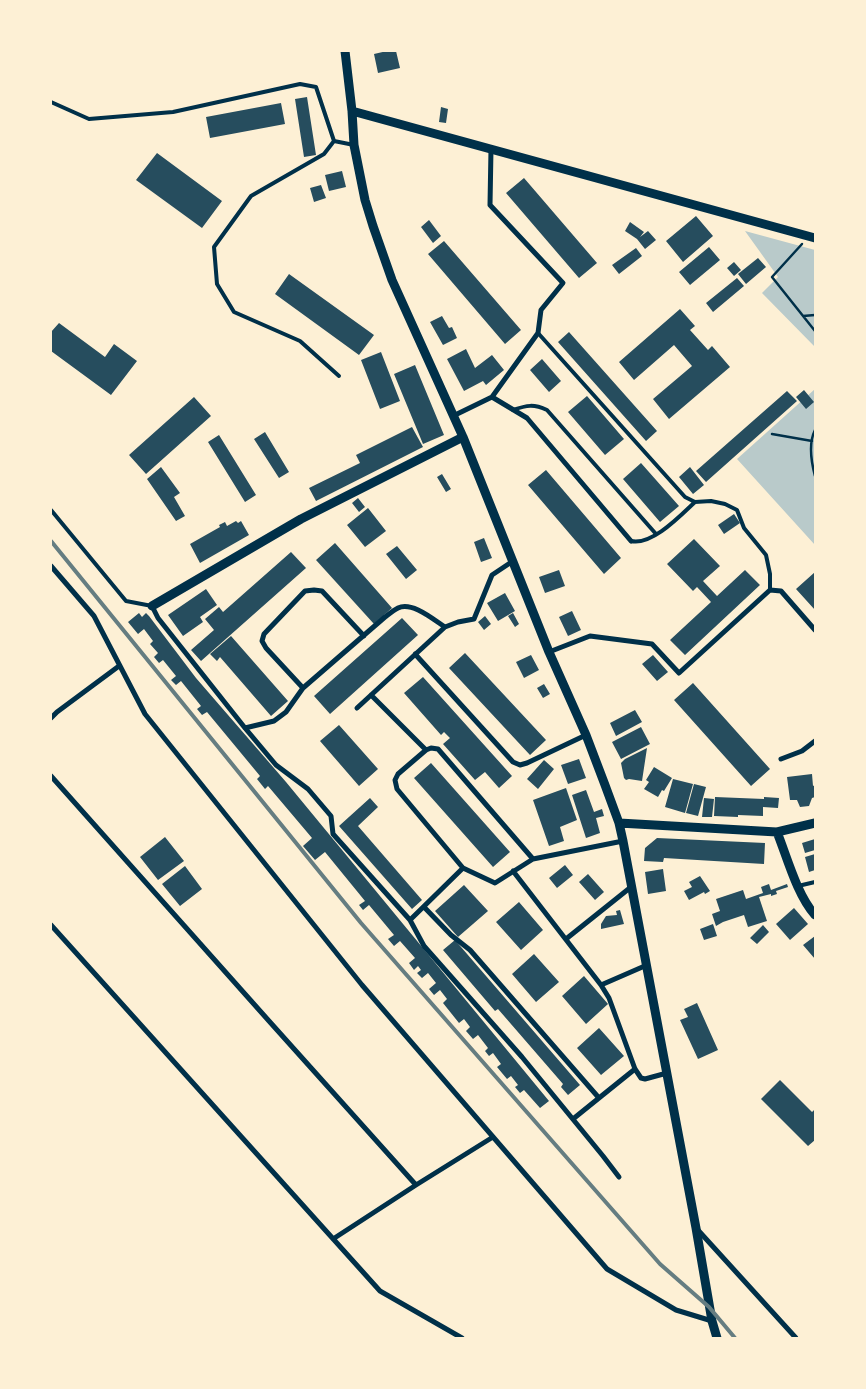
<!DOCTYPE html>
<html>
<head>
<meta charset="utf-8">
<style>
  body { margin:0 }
  #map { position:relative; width:866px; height:1389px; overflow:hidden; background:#fdf0d5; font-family:"Fira Sans Condensed",sans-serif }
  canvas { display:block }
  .frame { position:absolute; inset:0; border:52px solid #fdf0d5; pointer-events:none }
</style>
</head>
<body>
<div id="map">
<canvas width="866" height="1389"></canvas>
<div class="frame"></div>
</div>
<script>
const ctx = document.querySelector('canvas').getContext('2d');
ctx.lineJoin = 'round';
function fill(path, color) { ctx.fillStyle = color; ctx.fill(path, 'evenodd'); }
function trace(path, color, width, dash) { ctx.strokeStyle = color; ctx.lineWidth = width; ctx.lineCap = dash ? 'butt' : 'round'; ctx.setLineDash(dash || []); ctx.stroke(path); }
fill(new Path2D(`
  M745 231 815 250V347L762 293 778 277Z
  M815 389V545L737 459Z`), '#b9caca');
fill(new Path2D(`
  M387 51H396L400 68 378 73 374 54Z
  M307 97 316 155 304 157 295 99Z
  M281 103 285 124 210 138 206 117Z
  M441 107 448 109 446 123 439 122Z
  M157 153 222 201 202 228 136 180Z
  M342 171 346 187 329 191 325 175Z
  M524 178 597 263 579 278 506 193Z
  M321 185 326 198 314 202 310 188Z
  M696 216 713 236 683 262 666 241Z
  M429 220 441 236 433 243 421 227Z
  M630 222 644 232 640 237 648 231 656 240 645 249 637 239 625 231Z
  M444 241 521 330 505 344 428 254Z
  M709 247 720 260 690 285 679 272Z
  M636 248 642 256 619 274 612 265Z
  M758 258 766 267 746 284 738 274Z
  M734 262 741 270 734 276 727 268Z
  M289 274 374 335 359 355 275 294Z
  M737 278 744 286 713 312 706 303Z
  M680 309 695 326 690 330 708 350 712 346 730 367 669 419 653 399 692 366 674 345 634 380 619 362Z
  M442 316 449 328 452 327 457 338 443 345 430 322Z
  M59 323 105 357 114 344 137 361 111 395 51 351V332Z
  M569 332 657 431 646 441 558 342Z
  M466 349 475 368 492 355 504 370 486 385 483 381 464 391 447 359Z
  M381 352 400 401 380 409 361 360Z
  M542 359 561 381 549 392 530 370Z
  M415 365 444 435 423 444 394 374Z
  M804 390 814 402 806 409 796 397Z
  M787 391 797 401 706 482 696 471Z
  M587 396 624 439 605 455 568 412Z
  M194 397 211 416 146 474 129 455Z
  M412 427 423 447 316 501 309 488 360 463 356 455Z
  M265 432 289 472 279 478 254 439Z
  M219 435 256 495 245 502 208 442Z
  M641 463 679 506 660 522 623 479Z
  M161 467 180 493 174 497 185 516 176 521 147 479Z
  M690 467 704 485 693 494 679 477Z
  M546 470 621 558 604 574 528 485Z
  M442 474 451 489 446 492 437 477Z
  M358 498 365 507 359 512 352 503Z
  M368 508 386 531 365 547 347 525Z
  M734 514 740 523 724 534 718 525Z
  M236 521 238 523 241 521 249 535 200 563 190 544 220 527 219 525 225 522 227 526Z
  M484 538 492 558 481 562 474 542Z
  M694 539 720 566 703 581 717 596 745 570 760 585 685 655 670 640 711 602 697 587 693 591 667 564Z
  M335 543 392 608 374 624 316 560Z
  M397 546 417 570 406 579 386 554Z
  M291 552 306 568 201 661 191 650 214 630 205 619 219 607 223 612Z
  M559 570 565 586 545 593 539 577Z
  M815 572V610L796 589Z
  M206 589 217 605 200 617 203 622 183 636 168 615Z
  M505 593 515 611 498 621 487 603Z
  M572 611 581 630 568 636 559 617Z
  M139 613 142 617 146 613 149 616 196 678 286 782 549 1101 540 1108 524 1090 520 1093 515 1087 518 1085 511 1076 507 1079 497 1067 501 1064 493 1053 489 1056 485 1051 488 1048 478 1035 473 1039 466 1031 470 1027 464 1019 459 1023 443 1003 447 999 440 990 434 995 429 989 436 983 428 973 422 978 417 973 421 970 418 966 414 970 409 963 415 958 400 941 394 946 388 939 394 935 369 905 363 910 359 905 365 901 325 852 315 860 303 846 312 838 268 786 265 789 257 779 260 776 207 712 202 715 197 709 201 706 181 681 176 685 171 680 176 676 163 660 159 663 154 657 158 653 150 644 153 641 144 629 138 634 128 622Z
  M513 613 519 624 515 627 508 616Z
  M485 616 491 624 484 630 478 622Z
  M402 618 418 635 330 714 314 696Z
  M231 636 288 701 271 716 220 657 217 661 210 654Z
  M465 653 546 740 530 755 449 668Z
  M531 655 539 670 524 678 516 662Z
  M653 655 668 672 657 681 642 664Z
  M423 677 512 776 499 788 485 772 475 780 443 744 450 738 444 732 441 735 404 693Z
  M693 683 770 769 751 786 674 700Z
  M544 684 550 694 543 698 537 688Z
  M635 710 642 722 616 736 610 723Z
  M339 725 378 769 359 786 320 741Z
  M641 727 650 744 621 759 612 742Z
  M647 748 642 781 629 779 626 780 624 778 621 763 625 759Z
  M579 759 586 778 568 784 561 765Z
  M544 760 554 769 538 789 527 779Z
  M431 763 510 852 493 867 414 778Z
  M654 767 672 778 664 791 662 790 658 797 644 789 649 782 646 780Z
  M812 774 813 786 815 785V797L812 798 809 806 800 807 797 800H790L787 777Z
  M673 779 693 784 685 813 665 807Z
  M694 784 706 787 698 816 686 813Z
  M566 788 577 820 560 827 564 841 549 846 533 800Z
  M586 790 594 812 602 809 604 816 596 818 600 833 586 838 572 795Z
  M715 797 764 799V797L779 798 778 808 763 807V816L738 815V817L714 816Z
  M370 798 378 807 358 826 422 900 412 909 339 826Z
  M704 798 714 799 712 817H702Z
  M165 837 184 861 158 880 140 857Z
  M657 838 765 843 764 864 664 858 663 862 644 861 645 848Z
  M815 839V850L805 853 802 843Z
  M815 854V870L809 872 805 857Z
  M565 865 573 875 557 888 549 878Z
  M185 866 202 889 180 906 162 884Z
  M663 869 666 891 648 894 645 872Z
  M588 874 604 892 595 900 579 882Z
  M700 876 710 891 705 894 704 892 689 900 684 891 692 887 689 882Z
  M769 884 771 890 787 884 788 887 776 891 777 894 771 896V894L759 897 767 921 748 927 744 915 723 922 716 926 712 914 720 911 716 899 743 890 746 899 763 893 761 887Z
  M464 885 488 911 458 937 435 911Z
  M519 902 543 930 521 950 496 922Z
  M794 908 808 924 790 940 776 924Z
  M620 910 624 924 601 929V924L606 916 617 915 616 911Z
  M713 924 717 936 704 940 700 929Z
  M763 925 769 932 757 944 750 938Z
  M815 936V959L803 945Z
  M455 940 580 1085 568 1095 561 1087 563 1084 498 1009 495 1011 443 950Z
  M534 954 559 982 536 1002 512 974Z
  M584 976 608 1004 586 1024 562 996Z
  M697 1003 718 1050 698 1059 680 1020 688 1017 684 1009Z
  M599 1028 624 1056 601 1075 577 1048Z
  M780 1080 812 1112 815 1109V1140L808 1146 761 1099Z`), '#264d5e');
trace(new Path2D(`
  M802 244 772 277 815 331
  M803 316 815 315
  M815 430C808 444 811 461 815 476
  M772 434 812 441`), '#003049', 2.5);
trace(new Path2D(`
  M51 102 89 119 173 112 300 84 316 87 334 141 354 145
  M334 141 324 154 251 196 214 247 217 284 234 312 300 341 339 376
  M538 333 685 497 695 502 711 501 725 504 737 510 744 528 766 555 770 574V590
  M513 410C527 405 534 404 547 410L656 534
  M51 510 126 601 152 606
  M631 541C652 546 681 515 695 502
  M798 886 815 882`), '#003049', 4);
trace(new Path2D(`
  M491 149 490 205 563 283 541 310 538 333 492 397
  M453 416 492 397 527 418 631 541
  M51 566 94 616 145 714 362 985 607 1269 676 1310 712 1321
  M152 606 158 618 245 728 276 765 308 789 331 816 333 834 410 920 424 946 522 1057 603 1156 619 1177
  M549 652 590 636 652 644 679 673 770 590 781 591 815 630
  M415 654 513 762 520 765 527 763 586 735
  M303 688 266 648 262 641 264 634 305 591 314 590 322 591 364 636
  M371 695 426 750
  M357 708 445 627 458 622 474 619 492 575 513 561
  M51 718 57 712 119 666
  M245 728 274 721 286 712 303 688 385 617C389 614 394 610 398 608 412 601 434 620 445 627
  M781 759 802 751 815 741
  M51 776 269 1021 416 1185
  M463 868 397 789 395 780 398 774 426 750 431 748 438 749 533 859
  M513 871 601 985 609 998 635 1069 641 1078 645 1079 667 1073
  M424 907 451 935 470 950 599 1098 635 1069
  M410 920 463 868 495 883 533 859 623 841
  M51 925 380 1291 462 1338
  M566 939 631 887
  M601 985 647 965
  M573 1119 599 1098
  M697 1229 796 1338
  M333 1239 416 1185 493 1137`), '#003049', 5);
trace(new Path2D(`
  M345 51 352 111 354 145 365 200 373 226 392 280 463 437 549 652 586 735 605 785 619 823 623 841 696 1228 712 1321 717 1338
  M352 111 815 238
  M152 606 301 519 463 437
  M619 823 777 832 815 823
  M777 832C787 857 797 895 815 915`), '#003049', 9);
trace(new Path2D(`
  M51 541 361 923 660 1264 709 1307 735 1338`), '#657d81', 4);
</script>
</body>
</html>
